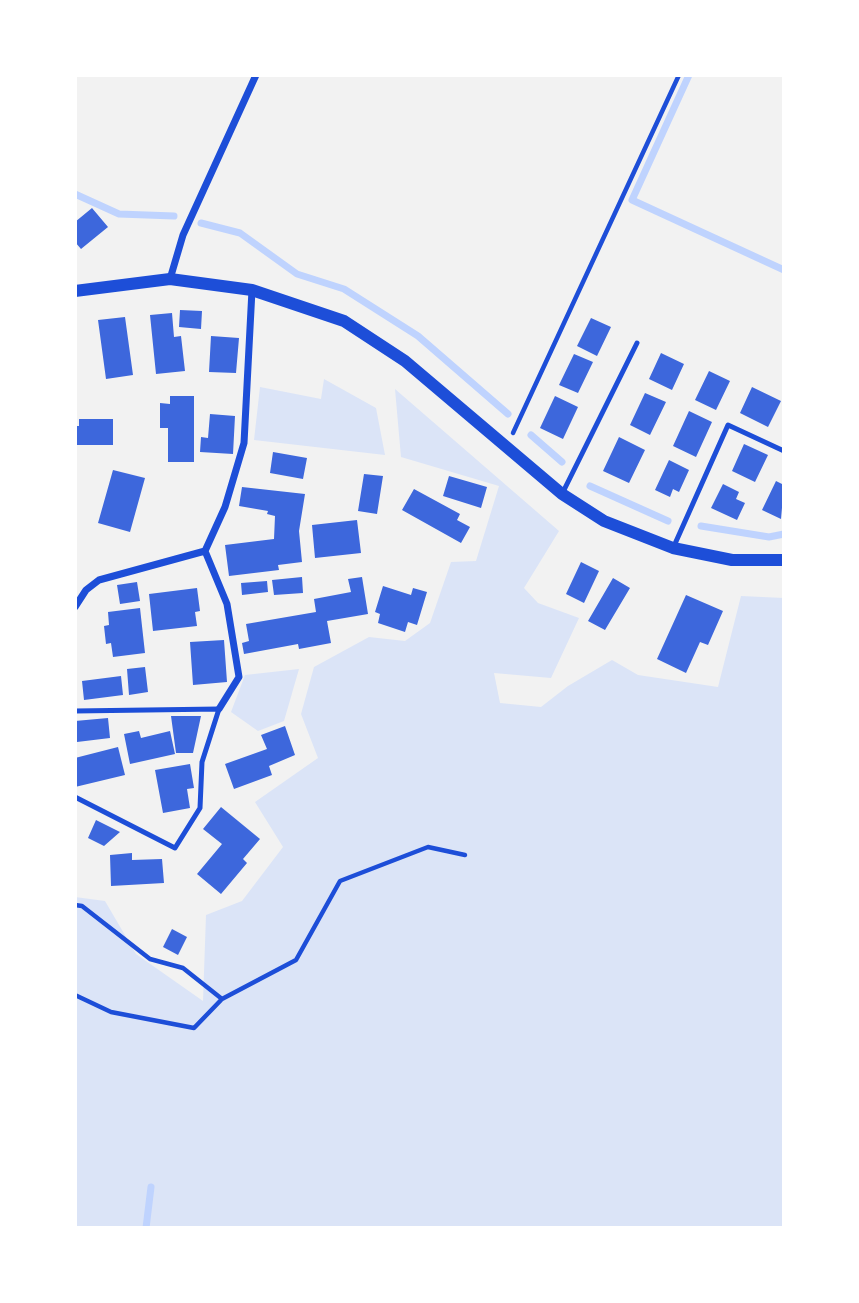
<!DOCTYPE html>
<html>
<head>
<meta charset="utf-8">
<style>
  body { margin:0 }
  #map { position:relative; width:859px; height:1303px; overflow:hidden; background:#f2f2f2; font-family:"IBM Plex Sans",sans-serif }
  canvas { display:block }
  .frame { position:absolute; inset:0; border:77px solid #fff; pointer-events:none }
</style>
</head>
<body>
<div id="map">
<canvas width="859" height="1303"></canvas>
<div class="frame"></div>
</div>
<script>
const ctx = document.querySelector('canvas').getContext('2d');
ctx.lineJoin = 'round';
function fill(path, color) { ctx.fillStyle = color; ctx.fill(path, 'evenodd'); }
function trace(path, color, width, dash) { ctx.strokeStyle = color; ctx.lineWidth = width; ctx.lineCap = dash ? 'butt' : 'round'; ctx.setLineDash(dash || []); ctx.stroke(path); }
fill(new Path2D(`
  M324 379 376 408 385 455 254 440 260 387 321 399Z
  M395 389 559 531 524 588 538 603 579 618 551 678 494 673 500 703 541 707 568 686 612 660 638 675 718 687 741 596 784 598V1228H75V897L105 901 136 954 203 1001 206 915 242 901 283 847 255 802 318 758 301 714 314 667 369 637 405 641 430 623 451 562 476 561 499 486 401 457Z
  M299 669 284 721 258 731 231 712 245 675Z`), '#dbe4f7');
trace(new Path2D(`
  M689 75 632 200 784 270
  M75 194 119 214 174 216
  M201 223 240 233 297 274 344 289 418 336 508 414
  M531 435 562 462
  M590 486 668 521
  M701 526 769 537 784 534
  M146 1228 151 1187`), '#bfd3fe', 7);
fill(new Path2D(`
  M92 208 108 227 81 249 75 242V222Z
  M180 310 202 311 201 329 179 327Z
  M172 313 174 337 181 336 185 371 156 374 150 315Z
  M125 317 133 375 106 379 98 320Z
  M591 318 611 327 597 356 577 346Z
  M211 336 239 338 236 373 209 372Z
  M661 353 684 364 672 390 649 379Z
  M574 354 593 362 578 393 559 385Z
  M709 371 730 381 716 410 695 400Z
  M752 387 781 401 768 427 740 413Z
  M645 393 666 402 650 435 630 425Z
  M170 396H194V462H168V428H160V403L170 404Z
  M555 396 578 407 563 439 540 428Z
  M689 411 712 422 696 457 673 446Z
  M210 414 235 416 233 454 200 452 201 437 208 438Z
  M79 419H113V445H75V426H79Z
  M619 437 645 450 629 483 603 471Z
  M744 444 768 455 755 482 732 471Z
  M273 452 307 458 303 479 270 473Z
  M669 460 689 470 679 492 673 489 670 497 655 490Z
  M113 470 145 478 130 532 98 523Z
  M364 474 383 476 377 514 358 511Z
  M449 476 487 487 481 508 443 496Z
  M776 481 784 485 781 519 762 510Z
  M723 484 739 492 736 499 745 503 737 520 711 508Z
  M242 487 305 494 299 531 302 562 278 565 279 570 229 576 225 545 274 539 275 516 267 514 268 511 239 506Z
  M414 489 460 514 457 520 470 527 461 543 402 510Z
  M357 520 361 553 315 558 312 525Z
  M581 562 599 571 584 603 566 594Z
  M302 577 303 593 274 595 272 580Z
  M362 577 368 614 327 621 331 643 299 649 298 644 244 654 242 643 249 641 246 624 316 612 314 599 351 592 348 579Z
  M613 578 630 588 605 630 588 621Z
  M267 581 268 592 242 595 241 583Z
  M137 582 140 601 120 604 117 585Z
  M383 586 411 595 413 588 427 592 417 625 408 622 405 632 378 623 380 614 375 612Z
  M197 588 200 611 195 612 197 626 153 631 149 594Z
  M686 595 723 611 708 645 700 642 686 673 657 659Z
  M140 608 145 653 113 657 111 643 106 644 104 626 109 625 108 612Z
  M224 640 227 682 193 685 190 642Z
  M145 667 148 692 129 695 127 669Z
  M121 676 123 695 84 700 82 681Z
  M171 716H201L193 753H176Z
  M108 718 110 738 77 742 75 721Z
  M285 726 295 755 269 766 272 775 234 789 225 764 267 749 261 735Z
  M139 731 141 738 170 731 175 754 130 764 124 734Z
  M118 747 125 775 75 787V758Z
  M190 764 194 788 187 789 190 808 163 813 155 770Z
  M221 807 260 839 243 859 247 863 221 894 197 874 222 844 203 829Z
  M96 820 120 832 104 846 88 838Z
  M132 853V860L162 859 164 883 111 886 110 855Z
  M172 929 187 937 178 955 163 947Z`), '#3d67dc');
trace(new Path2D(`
  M513 433 679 75
  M75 905 82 906 150 959 183 968 222 999
  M75 995 111 1012 194 1028 222 999 296 960 340 881 428 847 465 855`), '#1d4ed8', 4.5);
trace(new Path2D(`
  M562 494 637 343
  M674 546 728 425 784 451
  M75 711 219 709 202 762 200 808 175 848 75 797`), '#1d4ed8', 5);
trace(new Path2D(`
  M170 279 183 235 256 75
  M75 607 86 590 99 580 205 551
  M219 709 239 677 227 604 205 551 225 507 244 443 252 290`), '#1d4ed8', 7);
trace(new Path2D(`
  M75 291 170 279 252 290 344 321 405 361 562 494 604 521 673 548 732 560H784`), '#1d4ed8', 12);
</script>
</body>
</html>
